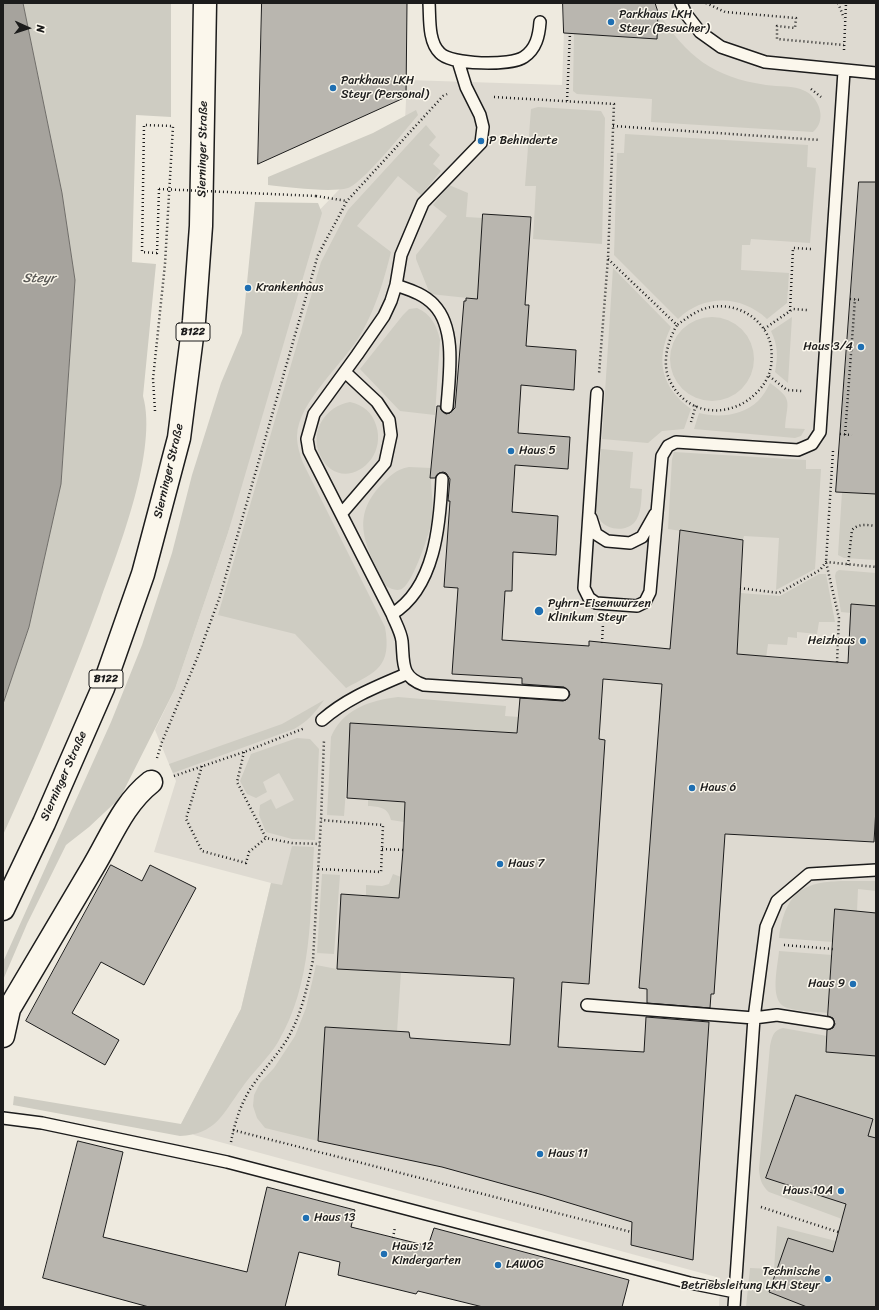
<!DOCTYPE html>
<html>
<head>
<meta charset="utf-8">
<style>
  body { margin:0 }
  #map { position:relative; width:879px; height:1310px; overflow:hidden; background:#eeeadf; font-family:Sriracha,sans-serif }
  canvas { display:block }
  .frame { position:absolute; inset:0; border:4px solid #1c1c1c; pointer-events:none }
  .north { position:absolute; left:8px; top:8px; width:40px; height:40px; -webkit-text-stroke:3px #fbf7ec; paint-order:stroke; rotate:93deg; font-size:11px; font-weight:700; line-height:16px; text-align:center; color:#1c1c1c }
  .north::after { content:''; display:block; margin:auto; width:14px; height:18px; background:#1c1c1c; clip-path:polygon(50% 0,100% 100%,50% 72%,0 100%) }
</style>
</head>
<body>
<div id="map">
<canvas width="879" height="1310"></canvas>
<div class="frame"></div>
<div class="north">N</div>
</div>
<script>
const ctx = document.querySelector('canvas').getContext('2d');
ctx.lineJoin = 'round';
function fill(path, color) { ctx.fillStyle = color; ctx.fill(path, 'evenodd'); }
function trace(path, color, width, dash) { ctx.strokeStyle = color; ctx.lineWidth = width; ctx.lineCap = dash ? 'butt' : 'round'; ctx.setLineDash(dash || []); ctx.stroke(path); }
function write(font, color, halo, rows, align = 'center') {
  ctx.font = font + ' Sriracha,sans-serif'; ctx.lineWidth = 3; ctx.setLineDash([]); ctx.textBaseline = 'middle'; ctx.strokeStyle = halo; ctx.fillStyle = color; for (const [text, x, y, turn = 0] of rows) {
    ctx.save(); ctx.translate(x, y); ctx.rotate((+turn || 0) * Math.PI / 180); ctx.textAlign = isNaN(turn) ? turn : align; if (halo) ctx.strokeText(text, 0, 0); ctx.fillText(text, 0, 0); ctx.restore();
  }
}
fill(new Path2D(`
  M655 3H876V1307H719L720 1278 194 1135 181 1124 241 1009 271 883 154 852 176 781 155 730 175 689 228 533 308 222 405 121 407 80 562 85 564 32 657 39 658 12Z`), '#dedad1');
fill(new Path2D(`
  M23 3H171V117L136 115 132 262 156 264 143 396C158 450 119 548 100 601 71 680 38 758 3 835V704L29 627 61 484 75 280 62 193Z
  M658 12C687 57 713 77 766 85 779 87 793 85 805 91 820 98 827 121 813 132L651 122 652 99 577 94 573 91 574 33 657 39Z
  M538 107 601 111 605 118 602 244 533 239 536 186H525L531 109Z
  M416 110 418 115C406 129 363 183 348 188 329 193 289 187 268 185V177L373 133Z
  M426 125 436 137 429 145 440 155 433 164 441 171 421 195 398 176 357 226 391 252C384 280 376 307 362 332 345 363 298 401 297 436 297 446 300 454 303 463L385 627C392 667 376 672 346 688L295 634 218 615 321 262 348 210Z
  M625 134 808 145 807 167 816 168 810 243 751 239 750 245H742L741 270 789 273 787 303 767 319C741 295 704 294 678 319L614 255 617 153H624Z
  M449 185 468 193 466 217 483 218 477 299 430 294 416 259V255L447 216 433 205Z
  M255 202 318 203 322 213 228 533 175 689 120 798 89 827 66 845 27 924 3 980V962L111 722 142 645 172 553 192 475 221 383 242 333Z
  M613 268 671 327C655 360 661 387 691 409L684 429 662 431 648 443 602 439Z
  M417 308C431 314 437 326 440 340L435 415 400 411 360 369 403 315 409 309Z
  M792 317 788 383 775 372C778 357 778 345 771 331Z
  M670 359a42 42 0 1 1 84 0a42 42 0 1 1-84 0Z
  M770 383C794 400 787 401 785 428L805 429 801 436 795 438 694 429 699 413C718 418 743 416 758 401 763 396 767 389 770 383Z
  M350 402C363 405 372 412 376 425 389 464 338 495 320 455 309 431 326 406 350 402Z
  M601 449 633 452 630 488 642 489C641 500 642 514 634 523 625 532 607 530 600 520 598 518 597 514 596 511Z
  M674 452 806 460V469H821L815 569 776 590 779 538 744 536 743 540 668 529 672 459Z
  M409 467 431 468C430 486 434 502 432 520 430 532 413 582 403 588 398 592 391 589 386 586 368 550 348 520 381 485 390 476 396 469 409 467Z
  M842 492 876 494V560L844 558 838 555Z
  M839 570 876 573V606L852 604 851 613 841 612 835 576 836 572Z
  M819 574H826L835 622H819L817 634 797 632V638L788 637 787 645 768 644 766 658 737 654 740 593 780 596Z
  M398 697 506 706 505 716 519 717 518 733 351 723 344 816 327 815 331 737C342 710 370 700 398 697Z
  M324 700C315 713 307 722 294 729L173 773 169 764 282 724Z
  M297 738 310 739 319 749 315 840 292 839 266 832 259 815 260 805 271 799 276 809 294 800 279 773 263 782 267 792 256 798 247 794 240 781 251 754Z
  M368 800 429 804 404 822 391 820C388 807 380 807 368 806Z
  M292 846 314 847C310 913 313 983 278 1042 270 1056 251 1074 241 1089 222 1115 216 1134 180 1136L13 1105 14 1096 181 1124 241 1009 271 883 282 885Z
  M322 874 340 875 334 954 317 953Z
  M393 874 401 877 423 899 366 896V885L382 886 389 884Z
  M876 881V891L858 889 857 911 833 942 779 938C787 873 824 882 876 881Z
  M779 951 832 955 828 1013C818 1012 794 1011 785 1007 769 1000 778 965 779 951Z
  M316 965 337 969 401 972 397 1032 325 1027 318 1141 265 1128 257 1118 253 1106 254 1095 260 1083 274 1068 295 1036 306 1008Z
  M783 1028 827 1036 826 1052 876 1056V1138L868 1136 873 1119 796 1095 766 1178 847 1204 842 1219 769 1192C761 1185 760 1179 759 1169L770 1046C772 1037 773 1030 783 1028Z
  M777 1226 836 1241 833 1252 788 1238 769 1292 807 1307H746L750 1268 774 1269Z`), '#ceccc2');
const water = new Path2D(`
  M3 3H23L62 193 75 280 61 484 29 627 3 704Z`);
fill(water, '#a6a39d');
trace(water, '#6f6d69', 1);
const building = new Path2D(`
  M262 3H407L406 97 258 164Z
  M563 3H655L658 12 657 39 564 33Z
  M859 182H876V494L836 492Z
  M483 214 531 217 525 305H529L526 346 576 350 574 390 521 385 518 433 570 437 568 469 515 465 512 512 558 516 556 555 513 552 512 591H505L502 640 589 646V641L670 649 680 530 743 540 737 654 848 663 851 604 876 606V808L874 842 725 834 714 994H711L710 1008 647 1003V989L639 988 662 684 603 679 599 739 605 740 589 984 562 982 558 1047 644 1052 646 1017 709 1022 693 1260 631 1245 632 1222 543 1195 442 1167 318 1141 325 1027 409 1032 410 1038 510 1045 514 978 337 969 341 894 399 898 403 850 405 802 347 798 350 723 517 733 520 698 563 701 566 700 570 695 569 691 564 687 522 684V678L452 674 458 588 444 587 450 501H448L450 479 446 473 443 472 439 473 435 478H430L437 406H440L441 410 446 414 450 413 455 408 464 301H466V298L477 299Z
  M111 865 142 881 150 865 196 888 144 985 101 962 72 1013 119 1040 105 1065 26 1021Z
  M835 909 876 913V1056L826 1052 827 1030 833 1028 835 1024 833 1018 828 1016Z
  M796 1095 873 1119 868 1136 876 1138V1307H807L769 1292 788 1238 833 1252 846 1204 766 1178Z
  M78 1141 123 1152 103 1237 247 1272 267 1187 355 1210 351 1227 428 1246 434 1228 629 1280 622 1307H483L418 1291 416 1294 338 1275 340 1262 299 1252 285 1307H149L43 1278Z`);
fill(building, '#b9b6af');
trace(building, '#1c1c1c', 1);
const service = new Path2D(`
  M429 3C430 18 428 42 440 53 451 65 511 66 524 57 536 49 539 36 540 22
  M681 3 686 14 700 32 721 47 765 62 876 73
  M458 61 466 87 480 115 483 127 481 143 423 203 401 255 396 285 391 301 384 316 357 355 314 414 307 439 309 451 392 614C395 622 401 632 402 641 404 662 400 677 424 685L563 694
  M396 285C410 290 424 294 434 305 457 329 449 377 447 407
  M597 393 584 588 589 598 596 603 637 606 645 602 650 592 662 456 668 446 676 442 798 450 812 444 820 432 844 71
  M342 513 385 463 391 435 389 420 377 402 345 372
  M591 518 596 534 607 541 630 543 642 537 655 514
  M392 614C435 588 440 524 442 479
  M322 720C347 698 376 687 406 674
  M587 1005 754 1018 777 1015 828 1023
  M3 1118 42 1123 227 1162 690 1283 735 1292
  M734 1307 754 1018 766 927 777 901 809 874 876 870`);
const minor = new Path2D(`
  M3 1036 9 1009C37 962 65 914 93 867 111 837 123 804 151 782`);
const primary = new Path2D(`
  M3 909 44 823 103 688 143 574 179 438 194 321 201 226 205 3`);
trace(service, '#1c1c1c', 14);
trace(minor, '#1c1c1c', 25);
trace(primary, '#1c1c1c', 25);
trace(new Path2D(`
  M706 3 725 12 796 18 795 28 777 26V39L844 45
  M838 3 844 18
  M844 50 846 3
  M811 89 821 97
  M494 97 614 104 608 258 599 374
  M567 101 570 33
  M613 126 820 140
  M316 196 347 201
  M608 259 677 325C667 342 661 365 671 383 690 419 736 418 760 389 771 376 773 363 771 346 766 320 738 302 711 307 698 309 687 318 677 325
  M850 299 861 300
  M790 311 793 248 812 249
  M764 329 793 309 807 310
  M769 376 787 390 802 391
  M155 411 153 379 165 264 173 126 144 125 142 252 157 253 159 189
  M691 422 696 405
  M840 434 852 435
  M845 435 855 299
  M833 451 826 562 839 618 837 662
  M848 565 852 530C859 523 867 525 876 526
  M740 588 779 593 820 570 826 562 876 567
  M602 643 603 624
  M244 752 237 782 266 838 292 843 320 844
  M157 758 162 742 198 656 220 596 318 255 347 201 443 96 447 94
  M202 766 186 819 202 851 246 863 249 852 266 838
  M174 776 244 752 305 728
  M382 849 403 850
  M318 869 381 872 383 825 321 820
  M784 945 833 949
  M233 1130 631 1232
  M231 1142C235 1122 241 1102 253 1085 263 1070 276 1057 286 1041 301 1017 307 988 313 960L321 820 324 740
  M761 1207 838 1232
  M393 1238 395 1227`), '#1c1c1c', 2.5, [1, 3]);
trace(service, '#fbf7ec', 11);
trace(minor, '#fbf7ec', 22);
trace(primary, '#fbf7ec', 22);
trace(new Path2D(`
  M159 189 316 196`), '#1c1c1c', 2.5, [1, 3]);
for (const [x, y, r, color] of [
  [611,22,4,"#1f6fb2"],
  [333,88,4,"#1f6fb2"],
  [481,141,4,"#1f6fb2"],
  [248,288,4,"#1f6fb2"],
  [861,347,4,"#1f6fb2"],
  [511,451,4,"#1f6fb2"],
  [539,611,5,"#1f6fb2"],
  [863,641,4,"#1f6fb2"],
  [692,788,4,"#1f6fb2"],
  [500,864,4,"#1f6fb2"],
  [853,984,4,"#1f6fb2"],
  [540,1154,4,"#1f6fb2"],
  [841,1191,4,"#1f6fb2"],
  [306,1218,4,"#1f6fb2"],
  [384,1254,4,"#1f6fb2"],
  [498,1265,4,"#1f6fb2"],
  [828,1279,4,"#1f6fb2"]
]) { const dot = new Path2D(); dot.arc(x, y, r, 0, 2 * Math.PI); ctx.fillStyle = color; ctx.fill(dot); trace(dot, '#fbf7ec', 1.5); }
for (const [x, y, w] of [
  [193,332,34],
  [106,679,34]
]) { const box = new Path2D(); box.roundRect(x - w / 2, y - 9, w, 18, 3); ctx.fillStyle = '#fbf7ec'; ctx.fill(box); trace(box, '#1c1c1c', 1); }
write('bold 11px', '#1c1c1c', null, [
  ["B122",193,332],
  ["B122",106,679]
]);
write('12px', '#1c1c1c', '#fbf7ec', [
  ["Parkhaus LKH",619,15],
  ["Steyr (Besucher)",619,29],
  ["Parkhaus LKH",341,81],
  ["Steyr (Personal)",341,95],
  ["P Behinderte",489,141],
  ["Krankenhaus",256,288],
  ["Haus 3/4",853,347,"right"],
  ["Haus 5",519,451],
  ["Pyhrn-Eisenwurzen",548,604],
  ["Klinikum Steyr",548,618],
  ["Heizhaus",855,641,"right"],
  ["Haus 6",700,788],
  ["Haus 7",508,864],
  ["Haus 9",845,984,"right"],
  ["Haus 11",548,1154],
  ["Haus 10A",833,1191,"right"],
  ["Haus 13",314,1218],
  ["Haus 12",392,1247],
  ["Kindergarten",392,1261],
  ["LAWOG",506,1265],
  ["Technische",820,1272,"right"],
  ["Betriebsleitung LKH Steyr",820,1286,"right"]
], 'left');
write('12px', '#1c1c1c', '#fbf7ec', [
  ["Sierninger Straße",203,149,-89],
  ["Sierninger Straße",169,471,-77],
  ["Sierninger Straße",64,776,-66]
]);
write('italic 13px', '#5a5956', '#fbf7ec', [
  ["Steyr",39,279]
]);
</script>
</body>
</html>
